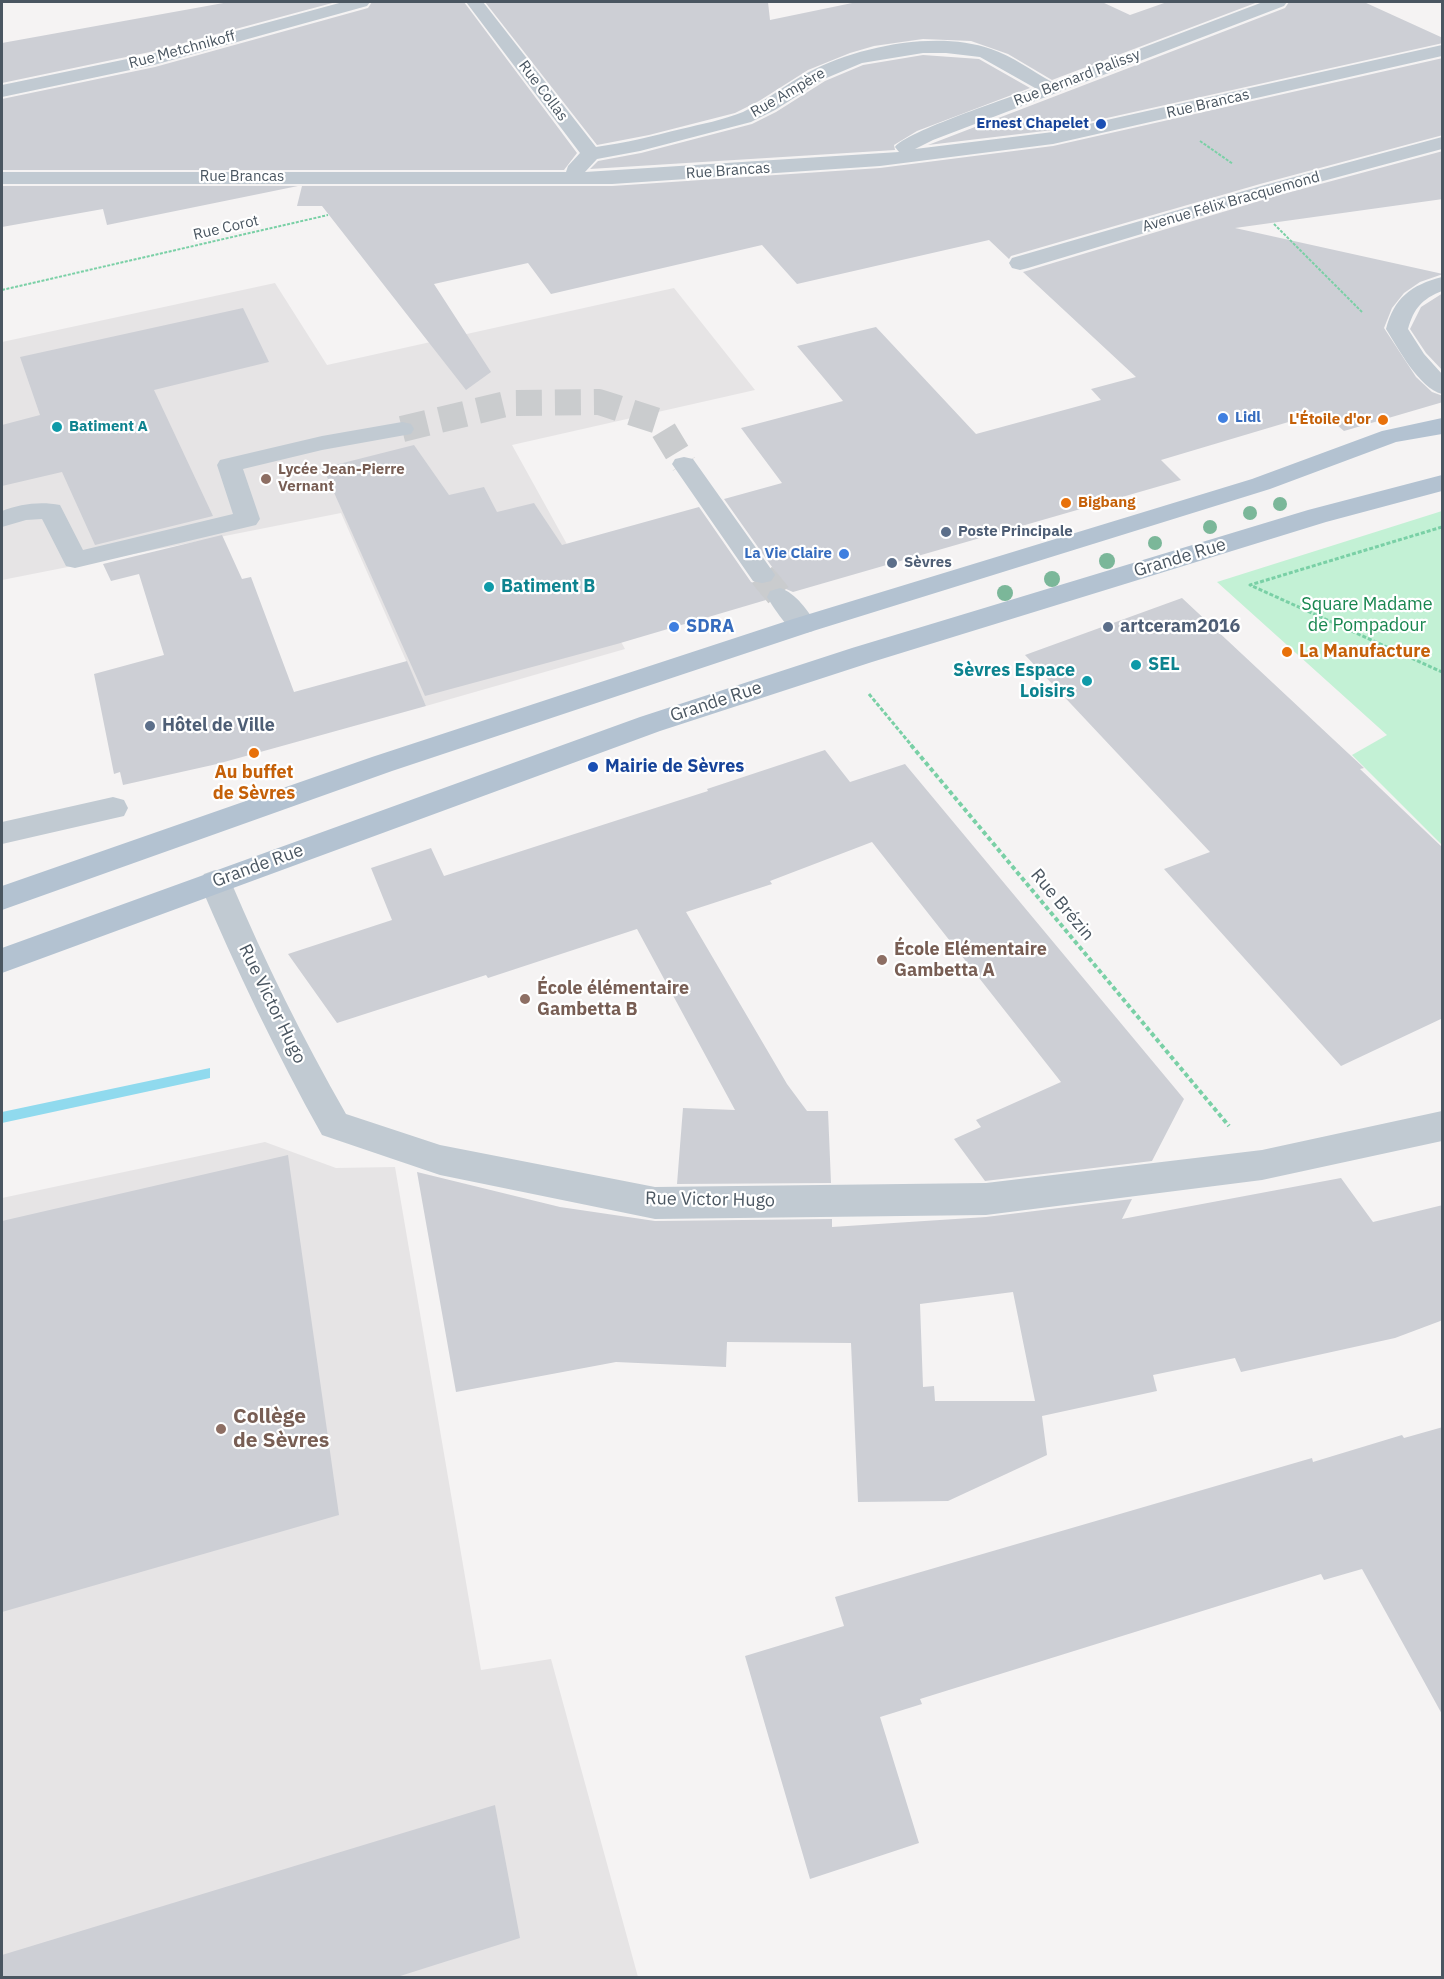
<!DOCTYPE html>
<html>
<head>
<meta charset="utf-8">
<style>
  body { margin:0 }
  #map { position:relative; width:1444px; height:1979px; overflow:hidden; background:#f5f3f3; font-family:"IBM Plex Sans",sans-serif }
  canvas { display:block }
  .frame { position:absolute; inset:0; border:3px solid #4a5661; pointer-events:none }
</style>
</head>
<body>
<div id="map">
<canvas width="1444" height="1979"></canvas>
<div class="frame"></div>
</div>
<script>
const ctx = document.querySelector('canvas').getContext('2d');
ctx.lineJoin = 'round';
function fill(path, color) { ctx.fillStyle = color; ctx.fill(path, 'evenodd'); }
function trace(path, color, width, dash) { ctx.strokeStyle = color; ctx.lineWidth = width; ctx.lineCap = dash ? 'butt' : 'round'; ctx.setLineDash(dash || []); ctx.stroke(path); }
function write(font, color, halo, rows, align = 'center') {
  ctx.font = font + ' "IBM Plex Sans",sans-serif'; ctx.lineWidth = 4.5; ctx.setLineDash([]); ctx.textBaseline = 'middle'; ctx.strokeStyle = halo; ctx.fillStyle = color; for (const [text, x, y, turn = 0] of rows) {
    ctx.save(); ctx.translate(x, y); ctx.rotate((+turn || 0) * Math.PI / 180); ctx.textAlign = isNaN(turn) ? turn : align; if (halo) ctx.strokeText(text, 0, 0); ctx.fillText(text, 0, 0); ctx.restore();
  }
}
fill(new Path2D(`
  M275 283 327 365 674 288 755 390 512 445 625 649 426 706 341 513 2 580V342Z
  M265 1142 336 1168 395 1167 481 1670 551 1659 638 1977H2V1198Z`), '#e6e4e5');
fill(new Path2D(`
  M1442 511V845L1352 755 1387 735 1217 582Z`), '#c3f1d5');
fill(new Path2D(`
  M210 1068V1078L2 1123V1112Z`), '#90daee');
fill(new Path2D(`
  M229 2H336L150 52 2 83V43Z
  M372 2H464L577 153 564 170H2V99L155 67 368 8Z
  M485 2H768L770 20 857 2H1102L1130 15 1167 2H1258L1052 80 1008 54 971 41 923 39 874 46 850 53 808 70 759 101 735 113 649 135 597 145Z
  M1289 2H1364L1443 38V43L1053 130 928 145 1285 8Z
  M923 55 979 59 1030 88 917 131 894 145 895 150 590 169 598 161 641 153 752 124 776 112 825 81 863 65Z
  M1443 58V135L1260 184 1011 256 1009 259 989 240 797 284 762 245 551 294 528 263 434 284 491 372 466 390 322 206H297L302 186H612L880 168 1053 146Z
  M1443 151V199L1235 228 1443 274 1420 282 1404 293 1392 308 1384 328 1416 377 1432 392 1443 396V402L1344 431 1322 412 1161 460 1181 480 793 592 779 586 768 590 765 596 766 600 617 644 425 696 323 468 414 445 449 495 484 487 497 512 534 503 562 545 699 507 751 582 762 585 771 583 777 574 724 499 782 483 741 428 843 401 797 346 876 327 976 434 1101 400 1091 389 1136 377 1023 272 1276 196Z
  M2 186H298L107 225 103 209 2 227Z
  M1443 293V371L1426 353 1410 329 1421 307Z
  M243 308 269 362 154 390 213 516 95 545 62 472 2 486V425L40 415 20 357Z
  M222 535 242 579 251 577 294 692 407 661 426 706 217 764 123 785 120 772 114 774 94 674 164 655 139 574 111 581 103 564Z
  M1182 598 1364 768 1360 769 1443 848V1018L1341 1066 1164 869 1210 852 1025 655Z
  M825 750 850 782 905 764 1184 1099 1152 1161 985 1181 954 1139 981 1127 976 1120 1061 1082 872 842 770 881 772 884 686 912 787 1084 807 1111H828L831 1183 677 1184 683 1108 735 1110 637 929 488 978 486 975 337 1023 288 954 392 920 371 868 431 848 444 876 708 791 707 789Z
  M288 1155 339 1515 2 1612V1221Z
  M417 1172 560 1207 655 1221 832 1219V1227L986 1217 1132 1199 1122 1219 1341 1178 1373 1222 1443 1205V1320L1395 1338 1241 1372 1235 1358 1153 1375 1157 1391 1042 1416 1047 1455 948 1501 858 1502 851 1343 727 1342 726 1367 616 1362 456 1392ZM1013 1292 1035 1401H935L934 1386 923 1387 920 1304Z
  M1443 1427V1716L1362 1569 1324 1580 1321 1574 920 1699 922 1704 880 1717 919 1843 810 1879 745 1656 844 1626 835 1597 1312 1458 1313 1462 1402 1435 1404 1438Z
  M495 1805 520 1938 397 1977H2V1955Z`), '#cdcfd5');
trace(new Path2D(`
  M402 429 510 403 599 402 658 421 684 464
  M762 575 780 597`), '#caccce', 26, [26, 13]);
trace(new Path2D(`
  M1200 141 1233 164
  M1274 224 1362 312
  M2 290 328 215`), '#7ad0a6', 2, [3, 1.5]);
trace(new Path2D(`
  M1442 527 1250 585 1442 672
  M869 694 912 746`), '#7ad0a6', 3, [4, 2]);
trace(new Path2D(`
  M911 745 1229 1126`), '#7ad0a6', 4, [4.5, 3]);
fill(new Path2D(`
  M343 2H370L367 6 154 65 2 97V85L151 54Z
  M466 2H483L596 147C625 143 653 136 681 129 702 124 723 120 743 112 766 101 786 84 809 72 858 46 938 30 991 49 1012 56 1032 71 1052 82L1263 2H1287L1284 6 933 140 915 149 1053 132 1442 45V56L1053 144 880 166 612 184H2V172H566L568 166 580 153ZM923 53H946L980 57 1035 88C1011 97 905 132 895 147L899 152 585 172 597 159 640 151 751 122 775 110 824 79 862 63Z
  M1442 137V149L1275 194 1028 268 1020 270 1012 268 1009 263 1012 258 1261 186Z
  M1442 277V291C1422 299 1414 308 1408 329L1424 354 1442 374V394C1419 388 1398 348 1386 329 1394 298 1411 285 1442 277Z
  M402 422 411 424 414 429 411 434 322 450 243 469 260 519 256 525 75 568 66 566 42 519 26 520 2 527V511C20 504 40 501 60 505L83 550 233 514 217 465 220 460 322 436Z
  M684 457 693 459 771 569 775 575 771 581 762 583 753 581 672 464 675 459Z
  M780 588C796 593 808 611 817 625L813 631C806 633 800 635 794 631 786 627 772 605 767 597L770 591Z
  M113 797 124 800 128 808 124 816 2 844V822Z
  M215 870 226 874 231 882C265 962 303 1039 346 1114L440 1145 655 1187 986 1183 1262 1150 1442 1111V1141L1262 1180 986 1215 655 1219 440 1175 322 1135C276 1053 236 969 199 882L204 874Z`), '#c1cad2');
fill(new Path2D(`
  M1442 418V434L1396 442 1270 489 813 631 392 771 2 910V886L372 757 793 619 1252 479 1382 431Z
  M1442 475V491L1326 522 872 662 660 731 2 973V948L640 717 852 648 1308 510Z`), '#b3c2d1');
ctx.fillStyle = '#7bb799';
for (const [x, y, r] of [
  [1280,504,7],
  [1250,513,7],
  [1210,527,7],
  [1155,543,7],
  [1107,561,8],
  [1052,579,8],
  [1005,593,8]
]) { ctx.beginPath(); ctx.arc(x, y, r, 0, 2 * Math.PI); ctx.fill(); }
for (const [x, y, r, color] of [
  [1101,124,6,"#1a4fb4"],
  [1223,418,6,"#3f7fe0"],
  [1383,420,6,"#e8710a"],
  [57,427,6,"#0f9aa8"],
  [266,479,6,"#8d6e63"],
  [1066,503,6,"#e8710a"],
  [946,532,6,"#5c6f8a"],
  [844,554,6,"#3f7fe0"],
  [892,563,6,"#5c6f8a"],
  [489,587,6,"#0f9aa8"],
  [674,627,6,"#3f7fe0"],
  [1108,627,6,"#5c6f8a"],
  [1287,652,6,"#e8710a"],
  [1136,665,6,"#0f9aa8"],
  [1087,681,6,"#0f9aa8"],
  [150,726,6,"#5c6f8a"],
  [254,753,6,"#e8710a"],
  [593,767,6,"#1a4fb4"],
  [882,960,6,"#8d6e63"],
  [525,999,6,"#8d6e63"],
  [221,1429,6,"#8d6e63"]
]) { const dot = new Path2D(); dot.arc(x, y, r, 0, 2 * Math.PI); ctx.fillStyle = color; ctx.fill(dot); trace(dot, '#fff', 2); }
write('15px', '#4a5661', '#fff', [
  ["Rue Metchnikoff",182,50,-15],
  ["Rue Bernard Palissy",1077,78,-21],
  ["Rue Collas",543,91,53],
  ["Rue Ampère",788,93,-30],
  ["Rue Brancas",1208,104,-13],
  ["Rue Brancas",728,171,-4],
  ["Rue Brancas",242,177],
  ["Avenue Félix Bracquemond",1231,202,-16],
  ["Rue Corot",226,228,-13]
]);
write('bold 15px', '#164399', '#fff', [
  ["Ernest Chapelet",1089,124]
], 'right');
write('bold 15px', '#366cbe', '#fff', [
  ["Lidl",1235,418],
  ["La Vie Claire",832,554,"right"]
], 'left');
write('bold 15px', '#c56008', '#fff', [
  ["L'Étoile d'or",1371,420],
  ["Bigbang",1078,503,"left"]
], 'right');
write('bold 15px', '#0d838f', '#fff', [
  ["Batiment A",69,427]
], 'left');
write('bold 15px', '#785e54', '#fff', [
  ["Lycée Jean-Pierre",278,470],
  ["Vernant",278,487]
], 'left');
write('bold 15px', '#4e5e75', '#fff', [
  ["Poste Principale",958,532],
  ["Sèvres",904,563]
], 'left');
write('18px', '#4a5661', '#fff', [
  ["Grande Rue",1180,558,-17],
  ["Grande Rue",716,702,-18],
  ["Grande Rue",258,866,-20],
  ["Rue Brézin",1062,905,50],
  ["Rue Victor Hugo",272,1004,64],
  ["Rue Victor Hugo",710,1200,1]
]);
write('bold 18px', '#0d838f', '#fff', [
  ["Batiment B",501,587],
  ["SEL",1148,665],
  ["Sèvres Espace",1075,671,"right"],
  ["Loisirs",1075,692,"right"]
], 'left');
write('18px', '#17864f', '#fff', [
  ["Square Madame",1367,605],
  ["de Pompadour",1367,626]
]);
write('bold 18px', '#366cbe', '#fff', [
  ["SDRA",686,627]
], 'left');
write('bold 18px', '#4e5e75', '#fff', [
  ["artceram2016",1120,627],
  ["Hôtel de Ville",162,726]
], 'left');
write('bold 18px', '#c56008', '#fff', [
  ["La Manufacture",1299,652],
  ["Au buffet",254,773,"center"],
  ["de Sèvres",254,794,"center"]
], 'left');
write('bold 18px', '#164399', '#fff', [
  ["Mairie de Sèvres",605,767]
], 'left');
write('bold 18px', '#785e54', '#fff', [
  ["École Elémentaire",894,950],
  ["Gambetta A",894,971],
  ["École élémentaire",537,989],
  ["Gambetta B",537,1010]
], 'left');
write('bold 21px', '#785e54', '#fff', [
  ["Collège",233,1417],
  ["de Sèvres",233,1441]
], 'left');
</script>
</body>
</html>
